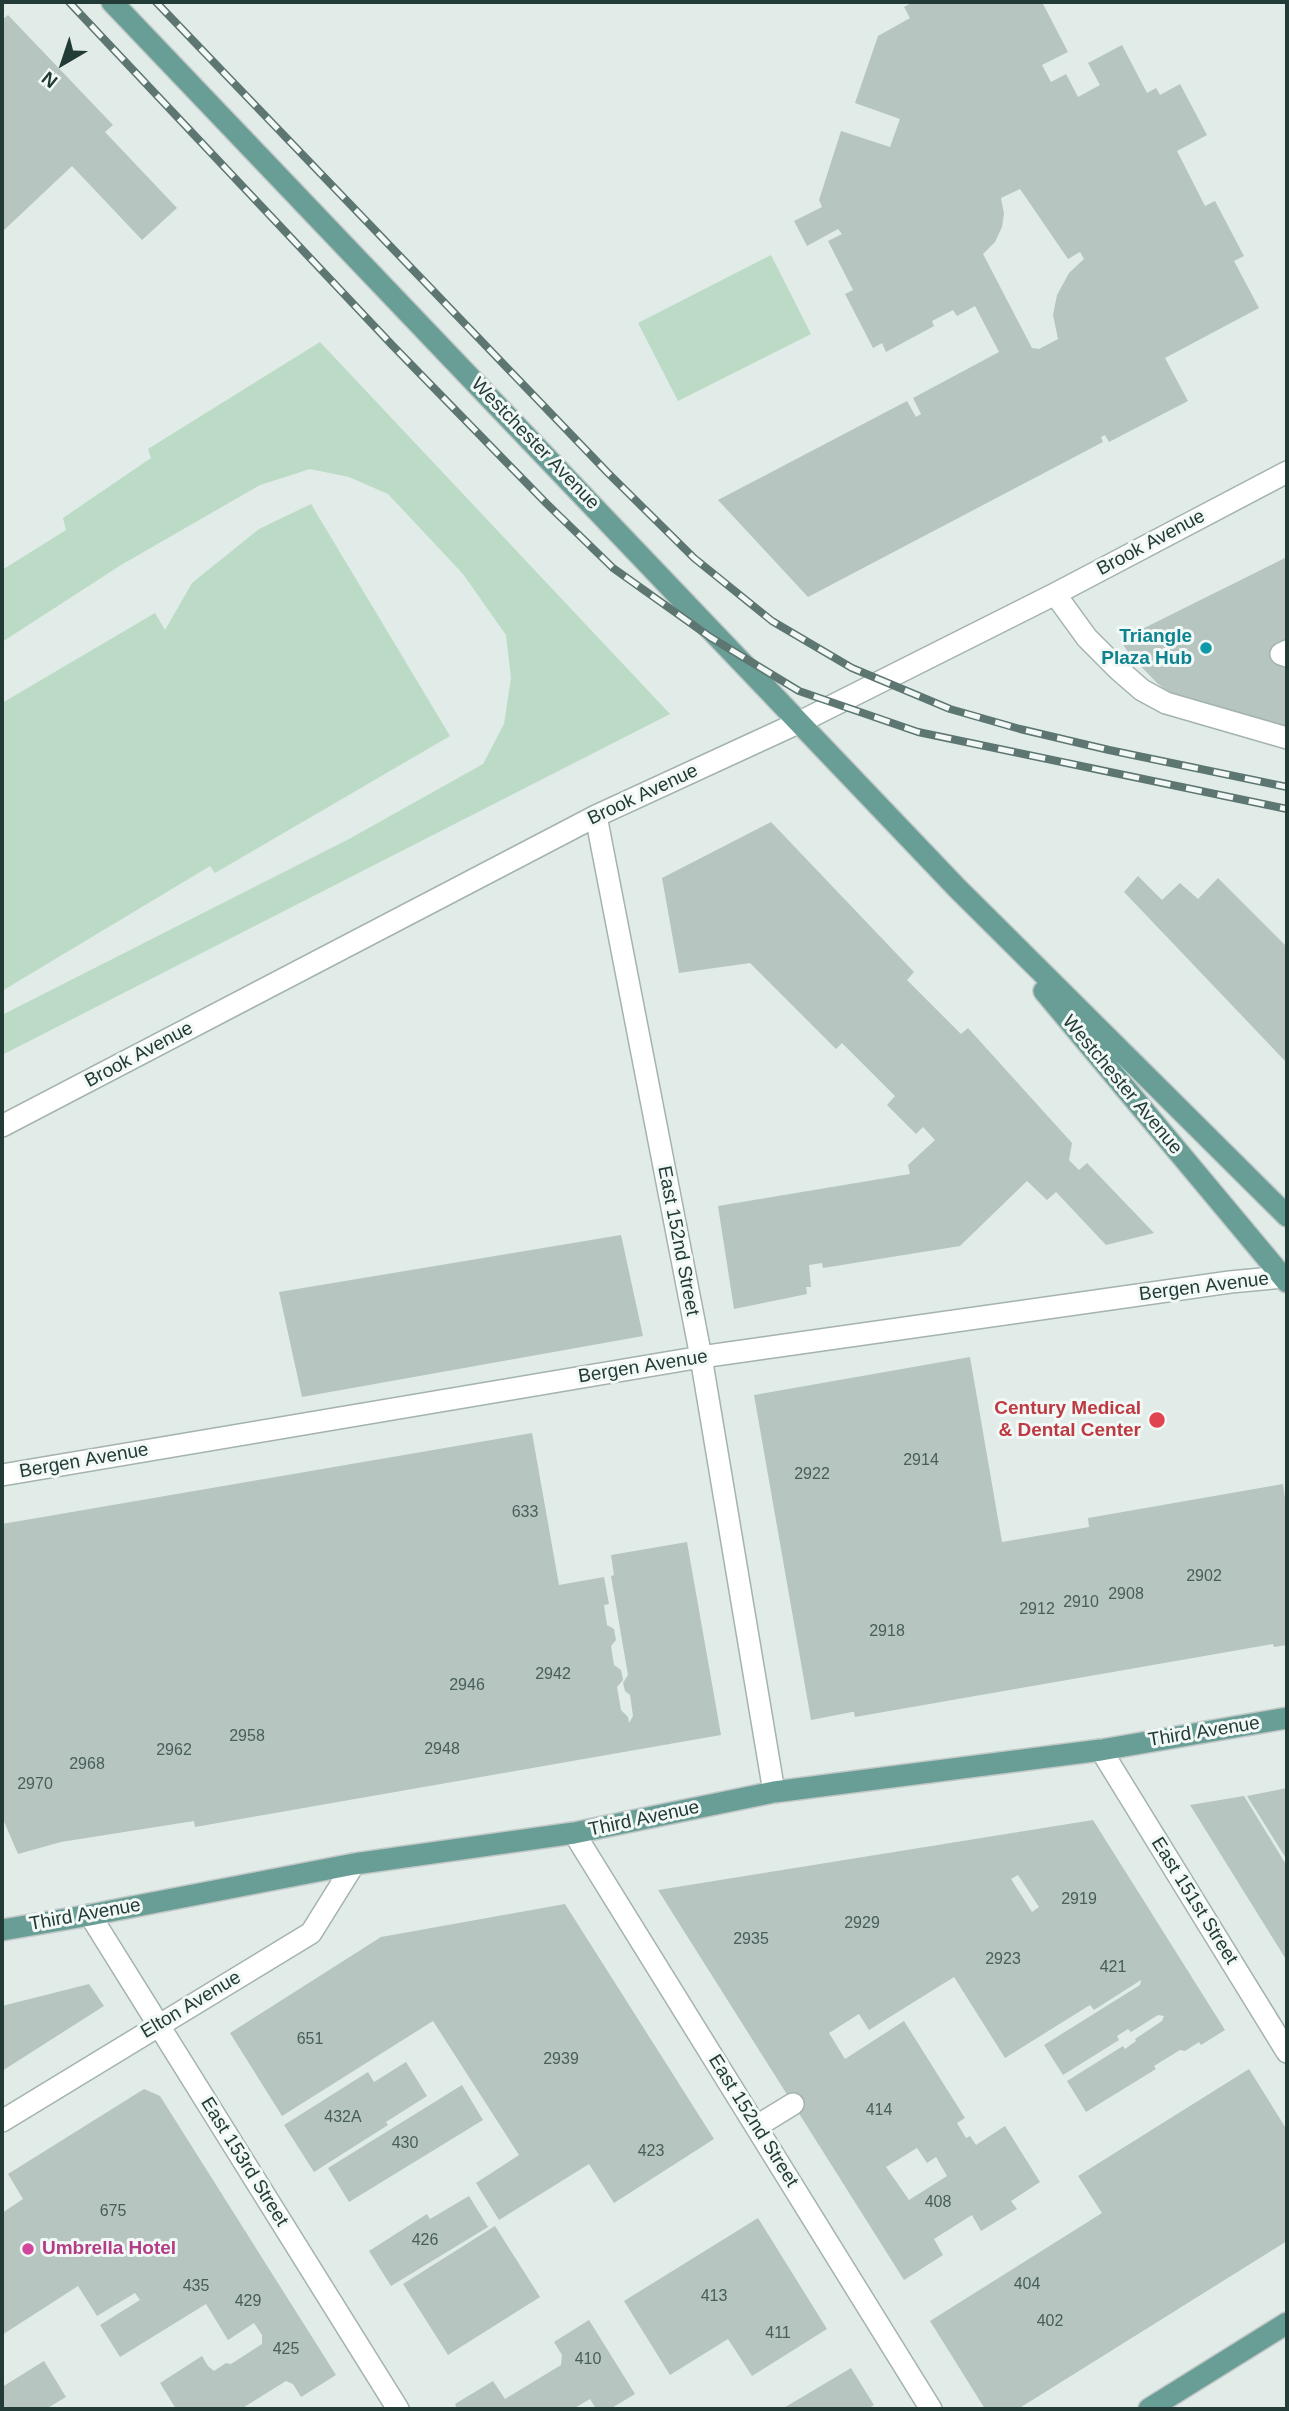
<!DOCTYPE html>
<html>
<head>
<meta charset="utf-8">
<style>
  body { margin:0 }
  #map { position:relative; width:1289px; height:2411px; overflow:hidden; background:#e1ebe7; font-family:Arial,sans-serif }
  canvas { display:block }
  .frame { position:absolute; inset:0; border:4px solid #223b36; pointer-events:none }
  .north { position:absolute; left:28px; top:28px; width:70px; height:70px; -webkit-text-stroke:5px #f1f8f5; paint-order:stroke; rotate:219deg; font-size:19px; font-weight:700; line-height:28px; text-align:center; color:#223b36 }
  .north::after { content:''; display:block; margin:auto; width:24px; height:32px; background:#223b36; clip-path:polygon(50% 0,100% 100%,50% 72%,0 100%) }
</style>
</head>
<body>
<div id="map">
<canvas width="1289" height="2411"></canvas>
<div class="frame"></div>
<div class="north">N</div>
</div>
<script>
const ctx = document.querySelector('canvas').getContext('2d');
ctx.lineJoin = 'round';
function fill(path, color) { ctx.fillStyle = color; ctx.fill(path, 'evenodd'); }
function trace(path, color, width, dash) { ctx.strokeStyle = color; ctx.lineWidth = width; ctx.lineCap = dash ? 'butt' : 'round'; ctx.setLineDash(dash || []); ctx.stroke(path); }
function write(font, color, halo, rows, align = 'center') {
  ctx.font = font + ' Arial,sans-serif'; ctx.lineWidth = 6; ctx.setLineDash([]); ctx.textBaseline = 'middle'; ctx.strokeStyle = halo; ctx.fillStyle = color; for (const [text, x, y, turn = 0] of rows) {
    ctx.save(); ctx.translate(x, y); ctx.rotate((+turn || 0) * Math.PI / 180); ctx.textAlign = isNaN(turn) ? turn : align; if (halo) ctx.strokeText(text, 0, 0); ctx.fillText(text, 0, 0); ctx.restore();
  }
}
fill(new Path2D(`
  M771 255 811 334 678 401 638 323Z
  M320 342 670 714 2 1055V1015L349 839 483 764 504 724 511 678 506 635 463 574 388 494 349 477 310 469 260 485 121 565 2 642V570L66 530 63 518 151 458 148 449Z
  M311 504 450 736 215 873 210 866 2 991V703L155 613 165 630 192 583 259 529Z`), '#bbdbc6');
fill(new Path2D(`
  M913 2H1042L1068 52 1042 65 1051 82 1066 74 1078 97 1100 85 1088 63 1122 45 1147 93 1156 88 1160 95 1180 84 1207 135 1177 151 1205 206 1215 201 1244 256 1234 261 1259 308 1165 358 1188 401 1109 442 1105 435 1101 437 1103 442 808 597 718 500 907 401 916 417 921 414 913 398 999 352 975 306 957 316 953 310 932 321 934 326 886 352 882 343 873 348 845 294 853 290 828 241 842 234 838 229 807 246 794 221 822 207 819 200 841 131 890 147 900 119 855 103 878 36 910 18 904 7ZM1020 189 1068 259 1080 252 1084 259 1069 273 1057 295 1053 315 1058 339 1039 349 1032 348 983 254 995 242 1002 227 1004 214 1001 198Z
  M8 15 113 125 105 132 177 208 142 240 72 166 2 232V20Z
  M1287 557V745L1183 703 1157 683 1130 655 1120 640Z
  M771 822 914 972 907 980 961 1034 968 1028 1072 1143 1069 1160 1079 1170 1087 1163 1154 1233 1106 1245 1056 1192 1047 1200 1027 1181 960 1246 823 1268 822 1263 809 1265 811 1287H806L807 1294 734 1309 718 1206 910 1174 908 1165 935 1140 923 1127 916 1134 887 1105 895 1096 842 1043 836 1049 750 963 679 973 662 878Z
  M1138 876 1162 900 1180 883 1198 899 1218 878 1287 947V1063L1124 892Z
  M621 1235 643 1336 302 1397 279 1292Z
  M970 1357 1002 1542 1089 1527 1088 1518 1283 1484 1285 1498H1287V1645L1274 1647 1273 1644 855 1717 854 1712H852L811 1720 754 1395Z
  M532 1433 559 1585 604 1577 609 1604 604 1605 607 1625 614 1629 616 1640 611 1646 614 1665 621 1670 623 1680 617 1687 621 1710 628 1717 629 1723 633 1716 630 1695 625 1691 623 1683 628 1675 611 1576 614 1575 611 1555 687 1542 721 1735 195 1827 194 1821 61 1842 18 1854 2 1817V1524Z
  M1287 1788V1860L1247 1796Z
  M1244 1796 1287 1866V1961L1190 1805Z
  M1093 1820 1225 2030 1201 2045 1199 2042 1185 2051 1180 2050 1154 2066 1156 2069 1086 2112 1067 2081 1123 2046 1125 2049 1136 2041 1135 2039 1162 2021 1164 2016 1158 2015 1131 2032 1128 2029 1117 2036 1119 2040 1063 2075 1044 2045 1140 1985 1141 1980 1094 2010 1090 2005 1005 2058 954 1977 869 2030 859 2014 829 2033 845 2059 904 2021 965 2118 957 2123 966 2138 970 2136 976 2145 1005 2126 1040 2182 1011 2201 1017 2209 981 2231 972 2215 934 2239 943 2255 904 2280 658 1890ZM1018 1875 1039 1907 1032 1912 1011 1879ZM917 2148 927 2163 936 2157 947 2176 909 2200 886 2167Z
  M565 1904 714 2139 614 2203 589 2164 499 2220 476 2183 519 2155 433 2021 282 2116 230 2033 381 1937Z
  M89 1984 104 2006 2 2071V2006Z
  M406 2062 427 2096 386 2122 388 2125 314 2172 284 2125 368 2072 374 2082Z
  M1249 2069 1287 2130V2241L1018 2409H985L930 2321 1102 2213 1078 2176Z
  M462 2085 483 2120 349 2202 328 2168Z
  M144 2089 160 2096 336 2375 301 2397 293 2384 286 2381 241 2409H176L160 2383 202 2356 208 2366 214 2371 226 2363 231 2364 262 2344V2335L254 2323 228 2340 206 2304 120 2357 100 2325 140 2300 135 2293 97 2316 78 2286 2 2335V2213L23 2199 8 2174Z
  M469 2196 488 2227 391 2286 369 2251 427 2214 430 2219Z
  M758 2218 827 2329 752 2376 728 2339 670 2375 624 2301Z
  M495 2226 540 2297 448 2355 403 2284Z
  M589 2320 635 2394 610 2409H596L590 2399 573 2409H457L455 2404 493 2381 505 2399 561 2365 562 2355 554 2342Z
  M44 2361 66 2397 46 2409H2V2387Z
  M851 2368 874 2405 868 2409H782Z`), '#b7c5c1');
const minor = new Path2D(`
  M1055 594 1087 638 1119 670 1142 690 1166 703 1287 738
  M1287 651 1281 654 1287 656
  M596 816 701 1357 774 1792
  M2 1126 596 816 800 722 1055 594 1287 472
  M2 1475 701 1357 1230 1282 1283 1277
  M1101 1750 1287 2052
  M574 1833 931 2409
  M90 1915 398 2409
  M2 2121 311 1933 354 1864
  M757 2126 793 2104`);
const major = new Path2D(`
  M112 2 957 888 1287 1216
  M1044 991 1287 1282
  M2 1930 90 1915 354 1864 574 1833 774 1792 1101 1750 1287 1718
  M1149 2409 1287 2323`);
trace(minor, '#a4b3ae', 24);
trace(major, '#c1c8c7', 24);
trace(minor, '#fff', 21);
trace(major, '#689e95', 21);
const rail = new Path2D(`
  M69 2 392 345 546 503 613 568 710 637 799 691 918 732 1287 809
  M156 2 608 473 694 558 772 621 852 668 950 709 1020 729 1109 750 1287 787`);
trace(rail, '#5d7671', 8);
trace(rail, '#f1f8f5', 5, [16]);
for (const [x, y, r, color] of [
  [1206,648,7,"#0f9aa8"],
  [1157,1420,9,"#e0444e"],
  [28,2249,7,"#d1479c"]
]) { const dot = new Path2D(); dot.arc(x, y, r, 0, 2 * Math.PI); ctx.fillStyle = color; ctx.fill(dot); trace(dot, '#f1f8f5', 2.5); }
write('16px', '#475e59', null, [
  ["2914",921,1461],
  ["2922",812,1475],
  ["633",525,1513],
  ["2902",1204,1577],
  ["2908",1126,1595],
  ["2910",1081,1603],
  ["2912",1037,1610],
  ["2918",887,1632],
  ["2942",553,1675],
  ["2946",467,1686],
  ["2958",247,1737],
  ["2948",442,1750],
  ["2962",174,1751],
  ["2968",87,1765],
  ["2970",35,1785],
  ["2919",1079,1900],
  ["2929",862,1924],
  ["2935",751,1940],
  ["2923",1003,1960],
  ["421",1113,1968],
  ["651",310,2040],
  ["2939",561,2060],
  ["414",879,2111],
  ["432A",343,2118],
  ["430",405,2144],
  ["423",651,2152],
  ["408",938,2203],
  ["675",113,2212],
  ["426",425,2241],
  ["404",1027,2285],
  ["435",196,2287],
  ["413",714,2297],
  ["429",248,2302],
  ["402",1050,2322],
  ["411",778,2334],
  ["425",286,2350],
  ["410",588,2360]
]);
write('19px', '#223b36', '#f1f8f5', [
  ["Westchester Avenue",535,444,46],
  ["Brook Avenue",1151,543,-28],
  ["Brook Avenue",643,795,-25],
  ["Brook Avenue",139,1055,-28],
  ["Westchester Avenue",1122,1085,50],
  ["East 152nd Street",678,1241,79],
  ["Bergen Avenue",1204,1287,-7],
  ["Bergen Avenue",643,1367,-9],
  ["Bergen Avenue",84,1461,-10],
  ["Third Avenue",1204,1732,-9],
  ["Third Avenue",644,1819,-12],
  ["East 151st Street",1194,1901,58],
  ["Third Avenue",85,1915,-10],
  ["Elton Avenue",191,2005,-31],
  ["East 152nd Street",753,2121,58],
  ["East 153rd Street",244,2162,58]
]);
write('bold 19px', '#0d838f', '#f1f8f5', [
  ["Triangle",1192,637],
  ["Plaza Hub",1192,659]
], 'right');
write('bold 19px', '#be3a42', '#f1f8f5', [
  ["Century Medical",1141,1409],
  ["& Dental Center",1141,1431]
], 'right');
write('bold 19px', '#b23c85', '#f1f8f5', [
  ["Umbrella Hotel",42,2249]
], 'left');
</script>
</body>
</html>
